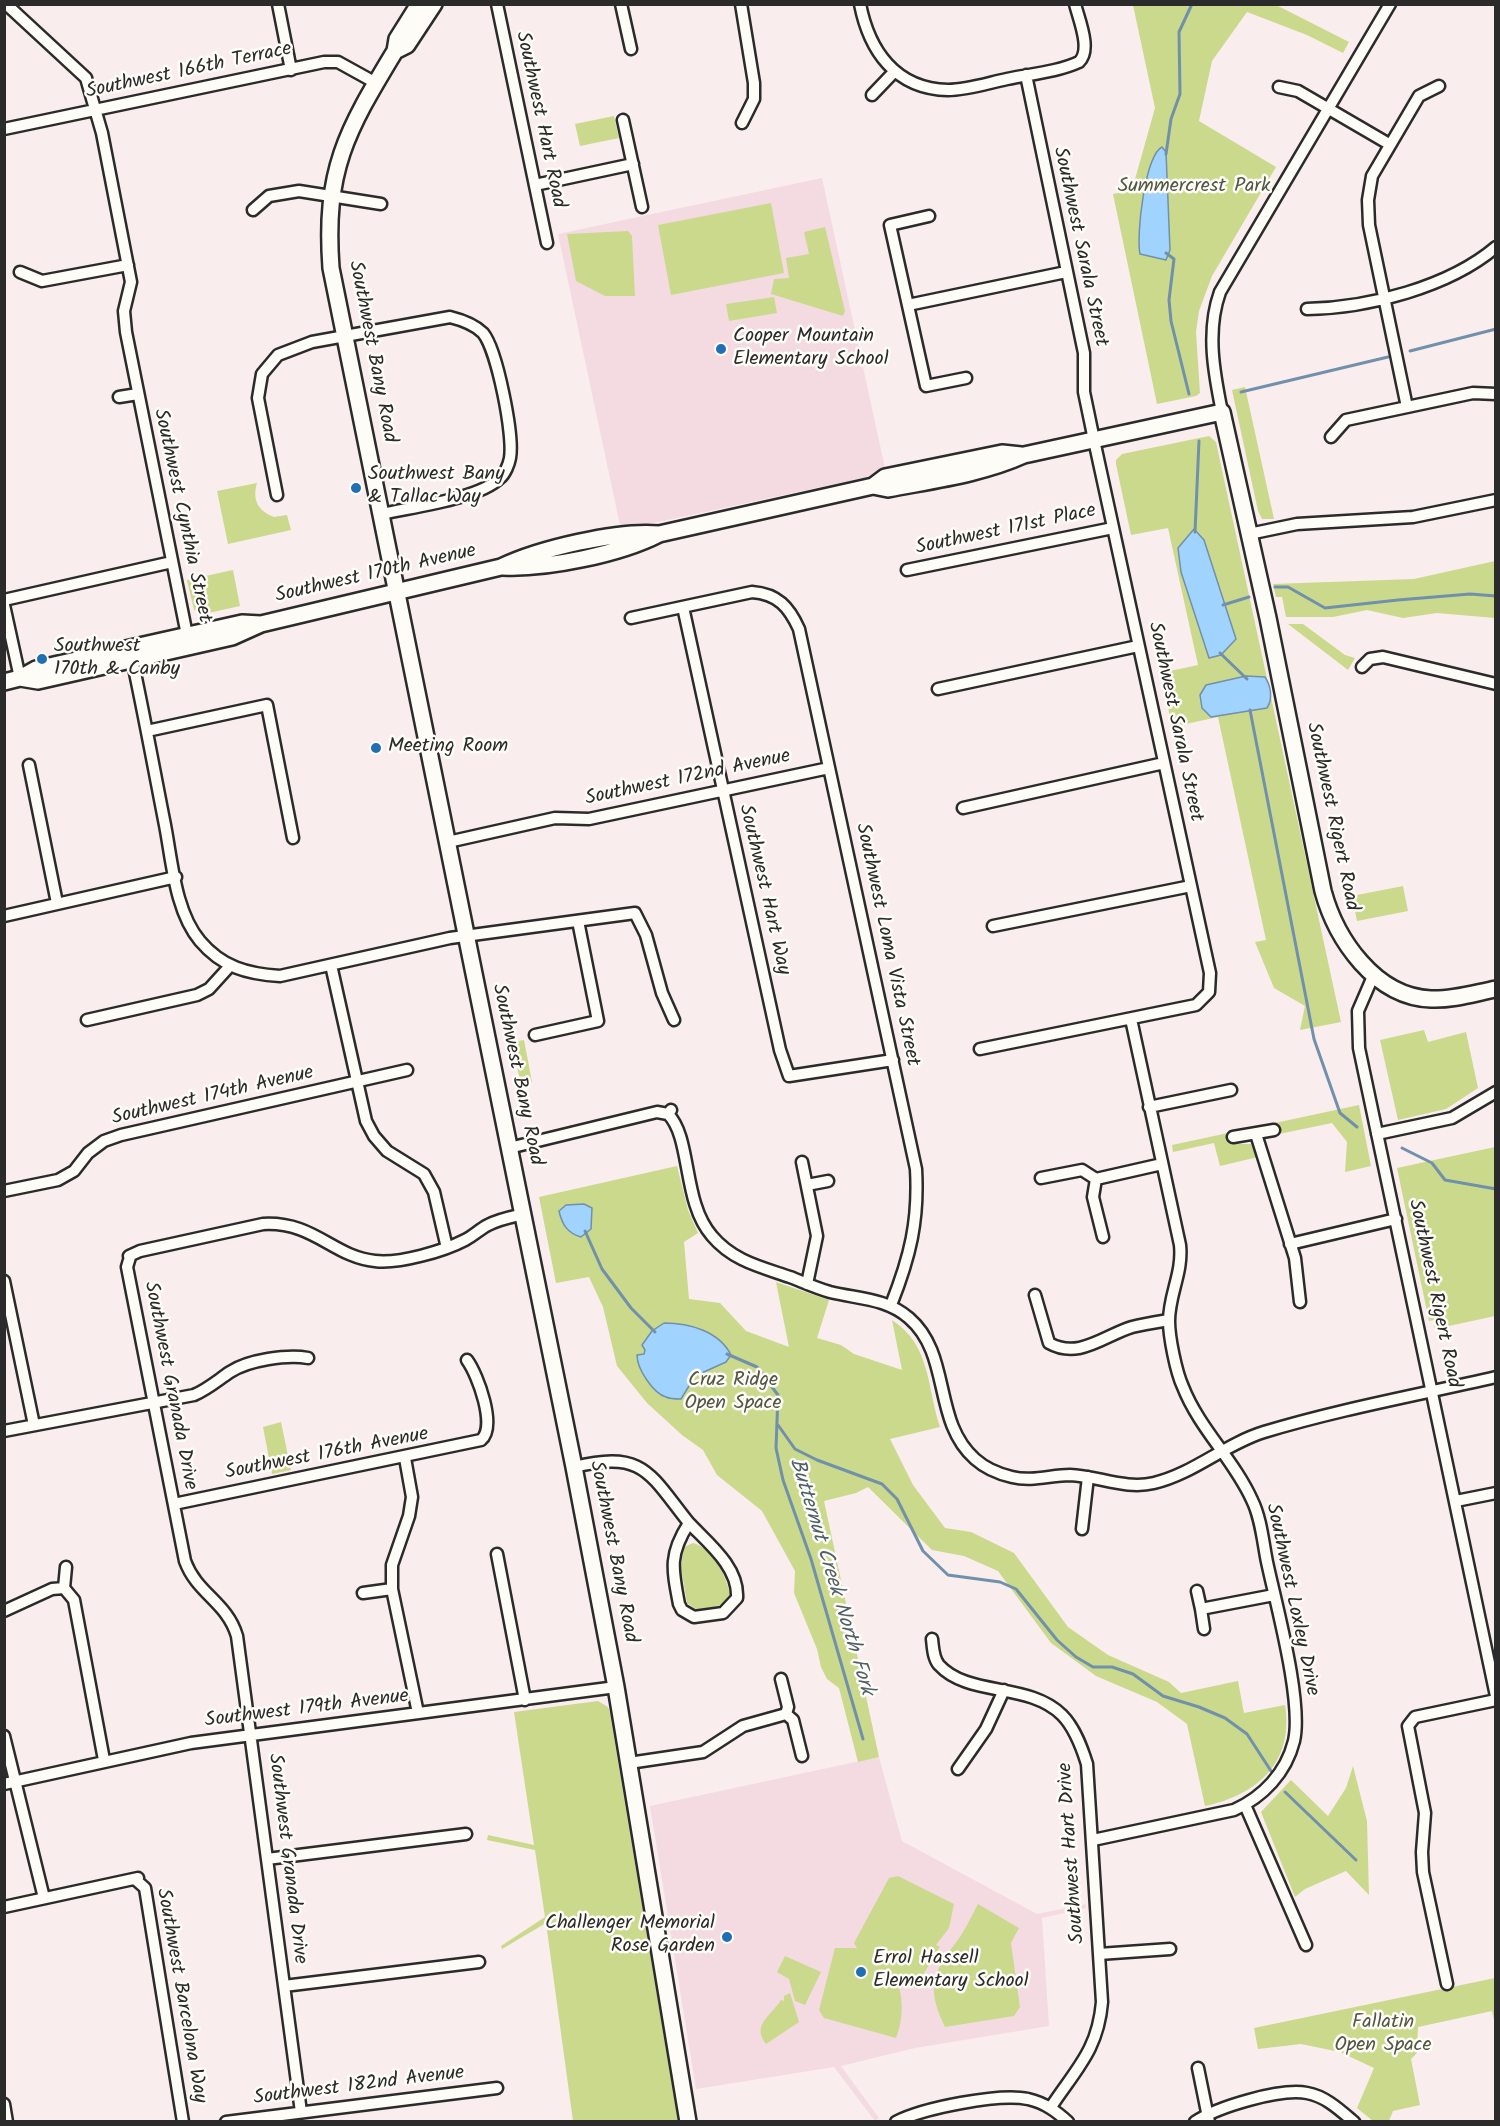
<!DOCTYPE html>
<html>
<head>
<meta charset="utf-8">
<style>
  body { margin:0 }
  #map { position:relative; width:1500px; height:2126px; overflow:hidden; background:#f9eded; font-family:Kalam,sans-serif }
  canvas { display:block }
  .frame { position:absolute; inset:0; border:6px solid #2b2b2b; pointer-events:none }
</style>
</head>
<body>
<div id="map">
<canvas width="1500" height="2126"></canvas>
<div class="frame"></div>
</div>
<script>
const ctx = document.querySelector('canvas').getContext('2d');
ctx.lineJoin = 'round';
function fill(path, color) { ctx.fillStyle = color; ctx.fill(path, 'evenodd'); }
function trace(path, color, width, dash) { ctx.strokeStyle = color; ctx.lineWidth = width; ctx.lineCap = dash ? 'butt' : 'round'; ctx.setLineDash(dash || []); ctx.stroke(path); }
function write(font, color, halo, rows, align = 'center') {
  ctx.font = font + ' Kalam,sans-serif'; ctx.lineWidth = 5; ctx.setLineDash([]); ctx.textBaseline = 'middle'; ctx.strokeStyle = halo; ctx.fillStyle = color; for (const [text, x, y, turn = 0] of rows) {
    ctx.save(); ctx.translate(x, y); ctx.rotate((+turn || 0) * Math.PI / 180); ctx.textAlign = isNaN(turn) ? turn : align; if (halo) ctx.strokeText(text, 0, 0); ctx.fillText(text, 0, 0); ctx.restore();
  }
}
fill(new Path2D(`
  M822 178 886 473 621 530 558 234Z
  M879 1757 902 1841 1037 1914 1086 1904V1908L1042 1918 1049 2026 915 2048 841 2066 879 2118 875 2121 834 2067 696 2089 650 1806Z`), '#f4dbe2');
fill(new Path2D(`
  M1133 5H1276L1349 42 1343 53 1307 35 1247 12 1212 61 1199 121 1276 167 1212 276 1199 311 1196 332 1200 393 1196 396 1157 404 1113 194 1132 190 1155 108Z
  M614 116 619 138 580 146 575 124Z
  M771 203 784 273 671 295 658 225Z
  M825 227 845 311 843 316 771 294 774 279 789 278 786 258 809 254 804 232Z
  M628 231 632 236 635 296H605L576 281 567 234Z
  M774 297 777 313 729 321 726 304Z
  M1245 387 1274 519H1262L1258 511 1232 390Z
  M1209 436 1216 442 1341 1022 1300 1030 1305 1006 1274 988 1255 942 1266 940 1218 717 1172 727 1161 673 1198 665 1168 528 1131 535 1116 464V460L1122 454Z
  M257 483C252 500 258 511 274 517L287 515 291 530 228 544 217 491Z
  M1495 561V618L1437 613 1403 618 1367 610 1333 617H1286L1282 597H1276L1273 584 1414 579Z
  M233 570 240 606 204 614 194 610 187 580Z
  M1288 624H1303L1345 655 1355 658 1348 670Z
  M1403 886 1408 911 1357 921 1352 896Z
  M1424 1030 1428 1042 1466 1032 1478 1088 1446 1109 1398 1120 1380 1040Z
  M524 1040 532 1082 521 1085 512 1042Z
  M1359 1105 1371 1166 1345 1172 1347 1142 1332 1123 1279 1134 1277 1125 1235 1134 1237 1144H1251L1258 1157 1220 1166 1214 1143 1173 1152 1172 1145Z
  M1495 1147V1316L1435 1329 1433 1320 1429 1321 1397 1168Z
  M677 1166 688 1210 698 1233 684 1242 689 1299 720 1303 746 1331 789 1347 776 1282 829 1300 817 1338 841 1345 854 1354 902 1370 892 1320C931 1345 927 1388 940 1427L890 1439 913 1485 945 1528 971 1532 1014 1553 1068 1627 1108 1655 1169 1682 1181 1693 1238 1681 1244 1713 1285 1705C1294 1763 1257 1795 1205 1806L1187 1724 1157 1702 1096 1676 1051 1643 998 1571 964 1556 932 1550 868 1487 856 1493 824 1501 879 1757 858 1762 839 1688 827 1679 821 1667 817 1649 794 1593 795 1571 762 1511 717 1475 703 1450 682 1435 647 1403 617 1366 603 1307 589 1277 556 1283 539 1197Z
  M281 1422 291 1470 272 1474 263 1427Z
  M693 1543C713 1548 727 1577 730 1595L723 1605 697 1610 687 1603 681 1568 684 1547Z
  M598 1701 608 1707 610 1713 678 2121H573L546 1923 502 1949 501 1946 545 1917 535 1850 487 1840 488 1835 534 1845 514 1712Z
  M1353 1766 1367 1821 1369 1895 1346 1871 1305 1889 1295 1897 1261 1812 1291 1780 1328 1816 1346 1788Z
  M898 1876 954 1904 949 1928 936 1945 940 1947 915 1988 897 1978C903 1999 904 2017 896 2038L824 2018 819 2010 835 1948H857L854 1943 889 1878Z
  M978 1904 1019 1928 1011 1943 1020 2007 1014 2016 945 2027C928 1991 930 1976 954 1945 964 1933 971 1917 978 1904Z
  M785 1956 821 1972 805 2005 795 2001 789 1979 777 1972Z
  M1495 1978V2024L1492 2011 1418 2027 1417 2053 1411 2059 1420 2105 1393 2111 1389 2121H1373L1357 2108 1374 2068 1340 2052 1301 2044 1258 2049 1254 2028Z
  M790 1993 799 2022 766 2044C751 2025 771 2016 781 2000L784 2001V1996Z`), '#cbd98d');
const water = new Path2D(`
  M1162 147 1166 152 1170 250 1166 260 1140 254C1136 235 1145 156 1162 147Z
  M1194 529 1204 540 1236 639 1221 655 1209 658 1181 572 1178 548Z
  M1246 676 1265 677C1271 686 1273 699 1267 708L1211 717 1202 708 1200 695 1206 685Z
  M584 1204 592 1208 591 1229 581 1237C567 1233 562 1224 559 1211L566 1205Z
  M664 1323C689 1323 719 1331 731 1355L726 1362 695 1376 681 1399C676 1399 670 1399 666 1397 653 1393 637 1369 637 1355L644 1354 645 1350 642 1345 652 1331Z`);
fill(water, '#a0d4fe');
trace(water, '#7190aa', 1.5);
trace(new Path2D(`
  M1166 154 1171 119 1180 94 1179 32 1192 4
  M1166 253 1174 259 1169 300 1171 321 1189 394
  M1410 351 1496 329
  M1241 392 1388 357
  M1195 532 1199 441
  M1275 587H1288L1325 608 1398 600 1470 594 1496 596
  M1223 605 1249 597
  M1220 653 1247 679
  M1250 710 1314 1039 1340 1113 1357 1127
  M1402 1148 1432 1163 1445 1180 1496 1189
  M585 1231 602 1269 631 1308 655 1332
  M727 1354 757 1367 778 1395 776 1448 783 1480 811 1559 863 1739
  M778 1425 795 1449 817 1460 882 1484 897 1499 923 1551 948 1575 1000 1582 1016 1589 1057 1640 1076 1657 1093 1667H1112L1133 1674 1163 1696 1199 1707 1225 1718 1247 1734 1271 1771
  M1285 1792 1356 1860`), '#7190aa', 3);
const street = new Path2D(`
  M6 4 86 78 102 133 131 282 124 311 126 332 188 640
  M278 4 291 70
  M497 4 547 243
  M621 4 631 49
  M741 4 754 83V99L742 123
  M860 4C869 50 895 89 948 90 967 90 988 83 1007 79 1031 74 1057 72 1079 62 1092 50 1079 20 1075 4
  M1279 87 1298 91 1389 144
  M872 95 894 72
  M623 120 642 207
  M4 129 324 62H338L376 83
  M535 185 633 164
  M253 210 269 196 299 191 381 204
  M929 216 890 225 926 386 966 378
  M20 272 42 281 128 265
  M908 305 1066 272
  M1307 309C1368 308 1449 287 1496 247
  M119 397 138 394
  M1407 407 1369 225 1368 200 1372 176 1419 96 1439 86
  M1222 412C1214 373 1206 331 1220 292L1390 4
  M1331 437 1346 420 1473 393 1496 394
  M277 495 258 398 262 374 278 355 312 342 450 317C462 320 474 324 483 333 497 350 514 435 510 458 509 464 505 474 500 478 479 499 412 507 382 514
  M1249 534 1297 524 1413 517 1496 500
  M907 570 1113 528
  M4 600 172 562
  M4 605 20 678
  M683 607 780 1050 789 1076 893 1060
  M631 618 752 592C778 594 789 607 799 629L916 1169C919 1221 910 1257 891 1305
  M131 654C143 709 153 764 164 820 172 858 174 910 200 941 222 967 247 974 280 976L450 938 635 913 646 935 662 993 674 1020
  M1362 667 1370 659 1383 657 1496 684
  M938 689 1138 646
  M147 731 267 705 293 838
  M29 765 57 903
  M963 808 1164 763
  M448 842 555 818 589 819 829 768
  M4 916 176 877
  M993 926 1191 886
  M331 965 366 1121 374 1136 387 1151 424 1174 434 1192 447 1248
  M1374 974 1358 1011 1359 1048 1496 1696
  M87 1020 197 995 209 989 229 967
  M535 1035 598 1021 578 921
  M980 1049 1196 1005 1209 992 1210 973 1094 440 1084 392V353L1026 75
  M1149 1107 1231 1090
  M671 1110 668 1114C692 1138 682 1202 712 1236 733 1261 761 1267 790 1277 803 1282 816 1288 830 1292 858 1299 886 1298 909 1318 952 1355 932 1421 975 1459 985 1468 999 1474 1012 1477 1032 1482 1051 1475 1070 1475 1098 1476 1126 1490 1154 1483 1193 1474 1225 1444 1264 1432 1340 1409 1418 1395 1496 1377
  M1256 1134 1295 1258 1300 1302
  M1377 1134 1452 1118 1496 1092
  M1233 1137 1274 1130
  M509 1148 657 1112 668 1114
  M802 1162 817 1236 807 1284
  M1041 1178 1082 1170 1096 1179
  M1096 1179 1162 1164
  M1096 1179 1093 1197 1103 1237
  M807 1185 828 1181
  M4 1191 58 1180 74 1171 88 1153 104 1141 121 1135 407 1070
  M1290 1244 1396 1219
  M129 1256 140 1251 263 1224C314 1221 333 1257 375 1261 399 1264 444 1251 465 1240 473 1236 480 1229 488 1225 499 1219 511 1217 524 1214
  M130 1257 127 1267 185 1561C197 1594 227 1602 237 1636L301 2112
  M4 1281 34 1425
  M1035 1295 1049 1343C1079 1360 1105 1335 1132 1327 1144 1324 1157 1322 1169 1320
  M4 1431 194 1395C208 1389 218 1380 230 1372 248 1360 288 1354 308 1358
  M405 1458 412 1497 409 1516 392 1565V1589L418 1713
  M574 1467C644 1450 649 1473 689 1523
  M1456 1501 1496 1493
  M174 1504 481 1440C497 1427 478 1375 467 1360
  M689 1523C708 1543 739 1567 737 1598L723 1613 694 1617 682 1610 679 1604C672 1568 669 1554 689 1523Z
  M1082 1529 1088 1477
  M497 1554 525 1700
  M66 1567 64 1588 74 1600 104 1760
  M1197 1591 1201 1609
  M363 1593 392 1589
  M4 1611 52 1589 64 1588
  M1204 1629 1201 1609 1274 1595
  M932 1639C933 1647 933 1658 939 1665 968 1697 1029 1682 1062 1715 1075 1728 1082 1748 1087 1764L1102 2002C1098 2050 1076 2069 1051 2107
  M781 1679 788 1707 786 1714 793 1720 802 1756
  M4 1736 44 1898
  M629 1763 703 1752 743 1726 786 1714
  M958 1769 986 1729 1004 1690
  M4 1784 191 1743 616 1687
  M1245 1805 1306 1945
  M1093 1840 1234 1810C1263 1797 1286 1773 1294 1741 1303 1702 1276 1604 1267 1562 1263 1542 1261 1518 1252 1500 1234 1460 1199 1428 1183 1387 1176 1372 1169 1337 1169 1321 1169 1294 1183 1273 1180 1245L1131 1019
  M267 1859 466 1834
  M136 1880 145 1888 183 2122
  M4 1907 138 1878
  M1099 1954 1170 1949
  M1447 1984 1423 1872 1422 1852 1425 1813 1408 1726 1415 1717 1496 1700
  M284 1986 479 1962
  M1198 2068 1209 2122
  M4 2104 7 2122
  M226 2122 497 2088
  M896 2122C923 2108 999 2093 1028 2099 1045 2103 1056 2111 1068 2122
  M1195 2122C1217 2107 1280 2088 1307 2093 1325 2096 1340 2110 1354 2122`);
const secondary = new Path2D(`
  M419 4 397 39 395 51C346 132 324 170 331 268L574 1467 616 1687 688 2122
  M395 51 407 45 434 4
  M873 486 888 489C934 480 982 474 1024 455L1222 412 1268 618 1323 891C1336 939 1375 997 1431 999 1453 1000 1475 993 1496 989
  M503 567C547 569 620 554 659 534L873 486 885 477 1002 453 1021 455
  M20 678 38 681 113 664 232 637 261 624
  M4 682 20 678 36 669 242 623 261 624 501 567C538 549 618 530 659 534`);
trace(street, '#2b2b2b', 15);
trace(secondary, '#2b2b2b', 20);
trace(street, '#fdfcf7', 10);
trace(secondary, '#fdfcf7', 15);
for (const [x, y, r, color] of [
  [721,349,6,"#1f6fb2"],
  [356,488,6,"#1f6fb2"],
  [42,659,6,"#1f6fb2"],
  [376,748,6,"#1f6fb2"],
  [727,1937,6,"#1f6fb2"],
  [861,1972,6,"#1f6fb2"]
]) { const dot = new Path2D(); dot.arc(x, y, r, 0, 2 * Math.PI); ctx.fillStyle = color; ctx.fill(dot); trace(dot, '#fdfcf7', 2); }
write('20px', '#2b2b2b', '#fdfcf7', [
  ["Southwest 166th Terrace",189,72,-12],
  ["Southwest Hart Road",539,120,78],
  ["Southwest Sarala Street",1079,247,78],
  ["Southwest Bany Road",371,352,79],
  ["Southwest Cynthia Street",181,516,78],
  ["Southwest 171st Place",1006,531,-12],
  ["Southwest 170th Avenue",376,575,-13],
  ["Southwest Sarala Street",1174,722,78],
  ["Southwest 172nd Avenue",688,779,-12],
  ["Southwest Rigert Road",1331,817,78],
  ["Southwest Hart Way",763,890,77],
  ["Southwest Loma Vista Street",886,945,78],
  ["Southwest Bany Road",516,1075,78],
  ["Southwest 174th Avenue",213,1097,-13],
  ["Southwest Rigert Road",1433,1294,78],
  ["Southwest Granada Drive",169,1386,79],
  ["Southwest 176th Avenue",327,1455,-11],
  ["Southwest Bany Road",612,1552,79],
  ["Southwest Loxley Drive",1291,1600,78],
  ["Southwest 179th Avenue",307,1710,-7],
  ["Southwest Hart Drive",1073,1853,-94],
  ["Southwest Granada Drive",286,1859,83],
  ["Southwest Barcelona Way",180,1996,80],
  ["Southwest 182nd Avenue",359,2087,-7]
]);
write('20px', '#535644', '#fdfcf7', [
  ["Summercrest Park",1194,188],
  ["Cruz Ridge",733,1382],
  ["Open Space",733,1405],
  ["Fallatin",1383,2024],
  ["Open Space",1383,2047]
]);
write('20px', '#2b2b2b', '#fdfcf7', [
  ["Cooper Mountain",733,338],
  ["Elementary School",733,361],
  ["Southwest Bany",368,476],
  ["& Tallac Way",368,499],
  ["Southwest",54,648],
  ["170th & Canby",54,671],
  ["Meeting Room",388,748],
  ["Challenger Memorial",715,1925,"right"],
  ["Rose Garden",715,1948,"right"],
  ["Errol Hassell",873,1960],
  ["Elementary School",873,1983]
], 'left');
write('italic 21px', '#4e5e6a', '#fdfcf7', [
  ["Butternut Creek North Fork",830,1577,73]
]);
</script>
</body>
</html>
